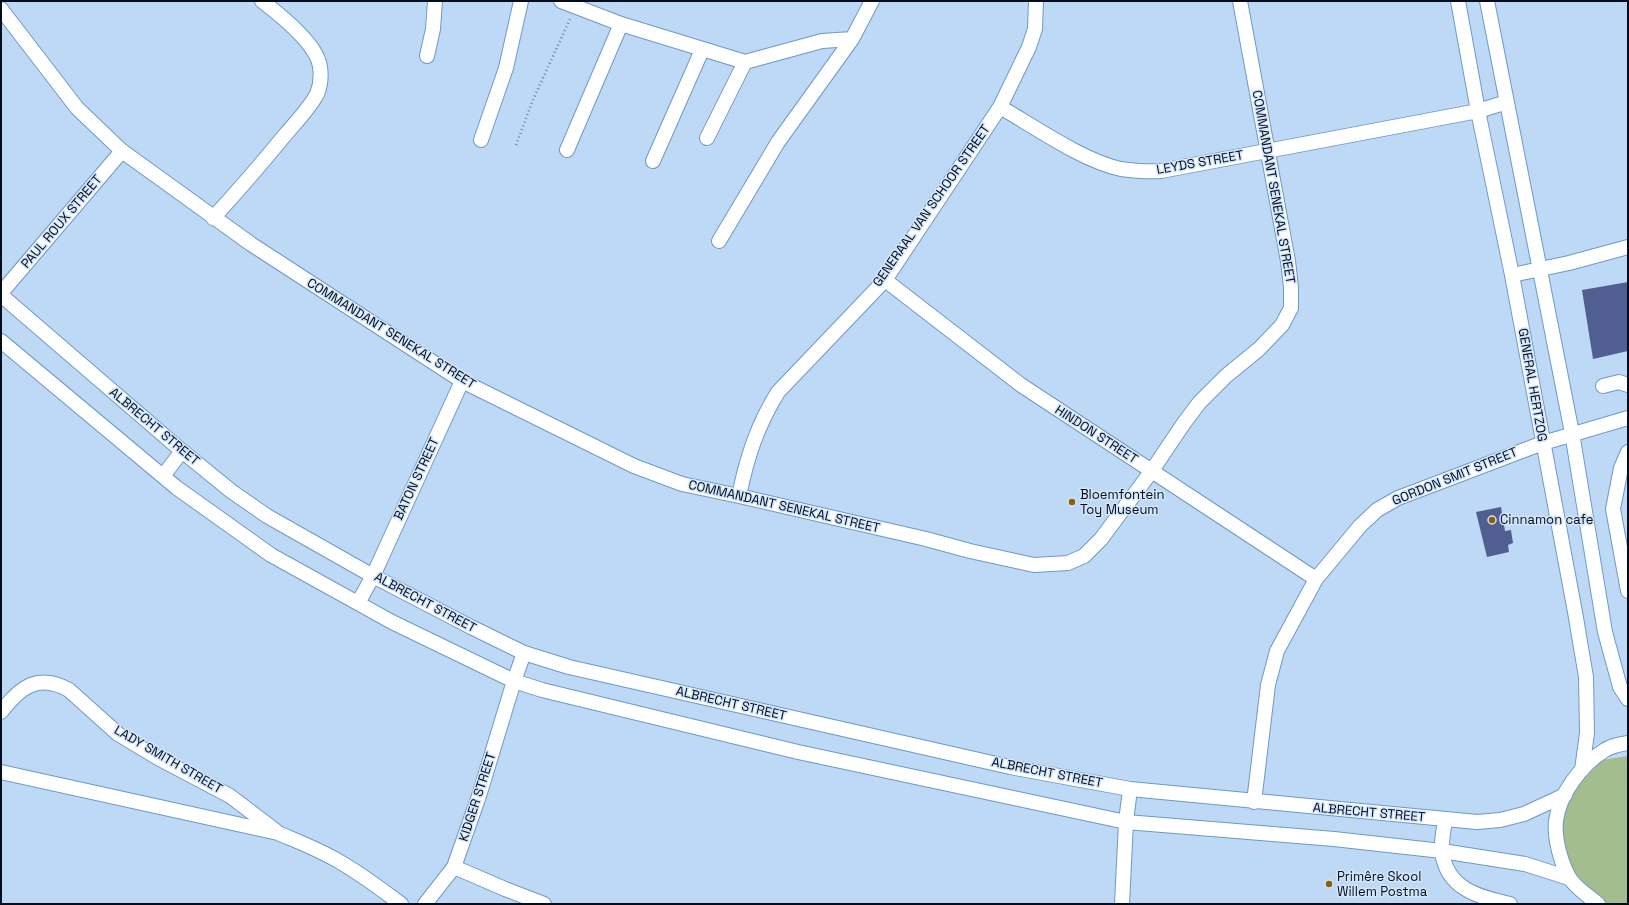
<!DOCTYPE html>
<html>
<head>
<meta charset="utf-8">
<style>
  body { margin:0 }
  #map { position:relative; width:1629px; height:905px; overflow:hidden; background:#bed9f6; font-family:"Space Grotesk",sans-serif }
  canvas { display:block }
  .frame { position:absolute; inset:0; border:2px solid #010c1c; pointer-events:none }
</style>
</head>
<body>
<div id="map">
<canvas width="1629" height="905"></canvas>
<div class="frame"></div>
</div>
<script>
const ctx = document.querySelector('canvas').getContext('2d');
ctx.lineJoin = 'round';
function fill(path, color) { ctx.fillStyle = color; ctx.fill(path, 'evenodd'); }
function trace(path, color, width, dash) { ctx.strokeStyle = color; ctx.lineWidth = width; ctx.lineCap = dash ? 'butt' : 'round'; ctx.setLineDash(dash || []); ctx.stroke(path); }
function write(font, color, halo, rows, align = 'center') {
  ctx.font = font + ' "Space Grotesk",sans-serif'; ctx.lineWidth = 3; ctx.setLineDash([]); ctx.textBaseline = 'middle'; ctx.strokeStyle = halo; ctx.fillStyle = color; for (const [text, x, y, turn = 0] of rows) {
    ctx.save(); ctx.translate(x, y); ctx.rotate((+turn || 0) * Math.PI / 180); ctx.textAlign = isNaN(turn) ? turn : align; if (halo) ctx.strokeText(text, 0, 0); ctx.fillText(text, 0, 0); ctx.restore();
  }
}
fill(new Path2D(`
  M1628 756V904H1598L1562 862 1558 822 1574 785 1602 760Z`), '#a3bd8e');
fill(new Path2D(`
  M1628 282V351L1593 359 1582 290Z
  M1501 507 1505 531 1511 530 1513 543 1508 545 1509 552 1487 557 1476 512Z`), '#505e91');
const minor = new Path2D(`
  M561 1 621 24 745 62 822 41 852 39
  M1458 1 1478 111 1512 275 1575 612 1586 677 1587 733 1582 770
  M1487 1 1572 433 1605 632 1620 687 1628 699
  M1 9 77 108 122 151 251 244 462 381 634 466 682 484 739 496 926 539 970 551 1034 565 1068 563 1084 556 1101 539 1151 472 1184 423 1199 403 1226 376 1259 349 1282 325 1291 308V287L1288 261 1240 1
  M427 56 433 29 435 1
  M1000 107C1035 127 1083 161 1121 169 1135 171 1148 172 1161 171L1478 111 1507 102
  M707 138 745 62
  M481 140 506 68 521 1
  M567 150 621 24
  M653 161 702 50
  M213 218C238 191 262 163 285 135 296 122 309 109 317 94 322 82 322 66 316 55 306 36 279 14 262 1
  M719 241 778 142 852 39 872 1
  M1512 275 1569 263 1628 247
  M885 280 1021 385 1316 579
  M1 293 122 151
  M1 295 182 451 231 491 267 516 373 576 471 627 524 653 569 667 1010 767 1130 789 1477 822 1500 820 1524 814 1565 795
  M1 341 177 488 271 555 392 622 514 681 542 690 798 752 1126 822 1334 839 1442 851 1525 864 1569 878
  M1603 386 1619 382 1628 385
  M1628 452 1621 468 1613 509 1628 591
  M163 476 182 451
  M739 496C747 457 757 426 778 392L885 280 1000 107 1029 47 1035 29 1036 1
  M358 603 373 576 462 381
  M1 712C20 687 38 673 69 690L118 734 158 758 230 796 276 831
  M1 772 278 833C299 842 320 850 340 862 361 874 381 889 401 904
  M1254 802 1268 685 1277 651 1316 579 1360 526 1377 510 1398 498 1543 443 1628 418
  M1445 820C1444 829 1441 841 1442 851 1446 889 1479 897 1510 904
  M454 867 505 889 544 904
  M425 904 454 867 479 796 514 681 524 653
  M1122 904 1126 822 1130 789
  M1598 904C1589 896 1575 888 1569 877 1561 863 1554 838 1556 821 1559 794 1582 764 1605 750 1611 746 1621 744 1628 743`);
trace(minor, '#6e99c7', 16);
trace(new Path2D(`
  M516 145 532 102 570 19`), '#6d8199', 2.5, [1, 3]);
trace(minor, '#fff', 14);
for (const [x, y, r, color] of [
  [1072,502,4,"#8f5d0b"],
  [1492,520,4,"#8f5d0b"],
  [1329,884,4,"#8f5d0b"]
]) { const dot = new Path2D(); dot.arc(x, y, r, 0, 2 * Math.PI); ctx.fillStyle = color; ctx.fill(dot); trace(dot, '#d3e5f9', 1.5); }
write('13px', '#010c1c', '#d3e5f9', [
  ["LEYDS STREET",1200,163,-10],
  ["COMMANDANT SENEKAL STREET",1273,187,80],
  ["GENERAAL VAN SCHOOR STREET",932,206,-55],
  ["PAUL ROUX STREET",62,222,-50],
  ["COMMANDANT SENEKAL STREET",391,334,32],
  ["GENERAL HERTZOG",1532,385,80],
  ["ALBRECHT STREET",154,427,40],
  ["HINDON STREET",1096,435,33],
  ["GORDON SMIT STREET",1455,477,-22],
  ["BATON STREET",417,479,-65],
  ["COMMANDANT SENEKAL STREET",784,507,13],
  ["ALBRECHT STREET",425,603,28],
  ["ALBRECHT STREET",731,704,13],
  ["LADY SMITH STREET",168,760,30],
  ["ALBRECHT STREET",1047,773,11],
  ["KIDGER STREET",478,797,-72],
  ["ALBRECHT STREET",1369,813,5]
]);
write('13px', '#010c1c', '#d3e5f9', [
  ["Bloemfontein",1080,495],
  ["Toy Museum",1080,510],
  ["Cinnamon cafe",1500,520],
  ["Primêre Skool",1337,877],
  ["Willem Postma",1337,892]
], 'left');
</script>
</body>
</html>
